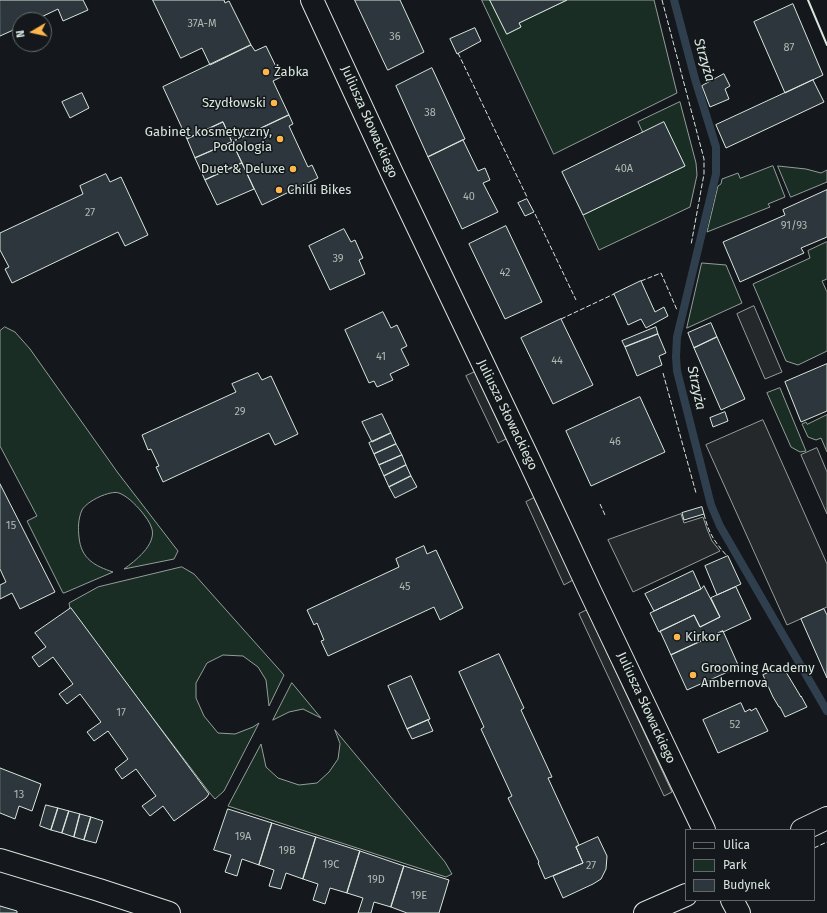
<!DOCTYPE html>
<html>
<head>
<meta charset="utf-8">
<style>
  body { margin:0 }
  #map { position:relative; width:827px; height:913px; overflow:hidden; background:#14181c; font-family:"Fira Sans",sans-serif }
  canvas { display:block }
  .legend { position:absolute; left:685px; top:829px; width:130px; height:72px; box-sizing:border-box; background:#14181c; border:1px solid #626a69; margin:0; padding:5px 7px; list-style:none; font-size:12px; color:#d8e6dc }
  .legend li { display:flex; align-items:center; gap:8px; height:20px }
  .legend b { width:20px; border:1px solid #626a69 }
  .north { position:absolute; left:12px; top:12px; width:40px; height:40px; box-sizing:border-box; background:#14181c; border:1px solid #626a69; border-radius:50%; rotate:261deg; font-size:11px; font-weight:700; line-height:16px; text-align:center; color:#d8e6dc }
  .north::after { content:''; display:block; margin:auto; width:14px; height:18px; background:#ffb74d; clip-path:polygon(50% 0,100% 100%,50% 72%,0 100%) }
</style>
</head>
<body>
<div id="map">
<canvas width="827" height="913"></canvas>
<ul class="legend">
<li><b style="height:5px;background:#14181c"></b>Ulica</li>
<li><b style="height:11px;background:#1a2d24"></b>Park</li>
<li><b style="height:11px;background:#2c363c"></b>Budynek</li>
</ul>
<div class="north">N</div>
</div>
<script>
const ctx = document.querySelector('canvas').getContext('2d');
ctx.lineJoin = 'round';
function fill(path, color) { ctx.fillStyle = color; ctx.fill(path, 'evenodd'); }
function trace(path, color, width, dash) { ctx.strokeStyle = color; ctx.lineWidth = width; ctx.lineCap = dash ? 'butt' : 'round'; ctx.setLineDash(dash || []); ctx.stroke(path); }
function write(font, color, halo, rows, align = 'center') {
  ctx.font = font + ' "Fira Sans",sans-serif'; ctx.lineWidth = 3; ctx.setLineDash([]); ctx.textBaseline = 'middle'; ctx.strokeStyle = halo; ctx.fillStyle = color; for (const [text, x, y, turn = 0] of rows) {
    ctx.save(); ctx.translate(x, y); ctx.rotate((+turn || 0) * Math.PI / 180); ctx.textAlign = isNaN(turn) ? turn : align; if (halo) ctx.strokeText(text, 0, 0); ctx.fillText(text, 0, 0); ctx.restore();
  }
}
const green = new Path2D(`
  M482 0H490L507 34 521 27 519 23 567 0H654L677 93 554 154Z
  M680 102 696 163 697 175 690 207 599 250 583 215 685 166 664 123 643 133 638 122Z
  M773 166 785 197 768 204 770 207 707 232 718 186 721 184 722 179 738 173 740 178Z
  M778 166 806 169 821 173 827 170V182L791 197Z
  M827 242V279L822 281 827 292V351L798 365 786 361 753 284 810 258 808 251Z
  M702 263 726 265 742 303 687 328Z
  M5 327 15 332 30 349 118 473 178 551 174 559 124 569C135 561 156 545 152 529 150 522 145 516 141 511 135 504 127 496 119 493 110 490 87 501 82 510 78 519 78 529 79 537 81 559 95 566 113 572L64 593H63L27 521 37 516 0 446V331Z
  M780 388 806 451 800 452 791 447 767 393Z
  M827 415V452L821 438 816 440 808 437 802 424 806 422 807 424Z
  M182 567 194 574 284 675 269 706 266 680 258 667 243 656 223 655 207 663 196 683V698L204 716 218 733 235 734 253 727 259 723 224 791 215 799 209 792 70 609 69 603 98 587Z
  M292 683 321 718 303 709 289 712 273 720Z
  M335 730 445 862 452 874 446 877 228 806 261 744 266 767 278 778 299 785 317 783 329 772 338 759 340 744Z`);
fill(green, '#1a2d24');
trace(green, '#939e99', 1);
const parking = new Path2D(`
  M754 306 782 372 765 379 737 314Z
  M475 372 506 439 498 443 466 376Z
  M763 420 827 564V607L787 625 706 445Z
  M817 448 827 472V514L801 455Z
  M534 498 573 580 564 585 526 502Z
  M681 514 684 523 703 517 707 529 712 541 720 551 633 592 608 540Z
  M587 610 672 792 664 796 579 614Z`);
fill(parking, '#24282b');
trace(parking, '#939e99', 1);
trace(new Path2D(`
  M674 0 695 79 716 147V174L677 337 676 357 677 371 711 505 720 526 827 711`), '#2f3f4d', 8);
const building = new Path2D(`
  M0 0H83L88 10 63 21 58 9 35 20H20V27L0 36Z
  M153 0H224L225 3 229 1 251 45 210 65 202 48 181 58Z
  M355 0H400L424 52 388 70Z
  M490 0H567L519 23 521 27 507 34Z
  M793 4 823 75 785 93 754 22Z
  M475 28 481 41 457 54 450 39Z
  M251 45 255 51 266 46 281 77 273 81 289 115 232 142 223 122 187 139 163 87Z
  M432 68 465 139 428 157 396 86Z
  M724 74 730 86 725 89 729 99 710 107 702 86Z
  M813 80 824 102 726 148 716 125Z
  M82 93 89 108 70 118 62 102Z
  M289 115 293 124 289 126 308 167 312 165 318 178 262 205 232 142Z
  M223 122 232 142 195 158 187 139Z
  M664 122 685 166 583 215 562 172Z
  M463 140 478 171 485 168 490 180 483 183 498 212 462 229 428 157Z
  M232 142 242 163 205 180 195 158Z
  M242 163 254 189 217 205 205 180Z
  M106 174 110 182 121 177 148 235 125 246 118 232 12 283 5 269 9 267 0 250V233L83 194 80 186Z
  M827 190V237L801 248 804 253 740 282 723 242 785 215 783 210Z
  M527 199 534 212 525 216 518 203Z
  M506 226 542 302 505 319 469 244Z
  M344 229 351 242 355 240 363 258 359 260 365 274 330 290 309 246Z
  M641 281 655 312 664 307 668 316 646 328 641 319 628 325 614 294Z
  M383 312 391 328 397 325 407 346 401 349 409 365 390 374 393 380 377 387 374 381 369 383 345 330Z
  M561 319 593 385 553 404 521 338Z
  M711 323 717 337 694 348 688 333Z
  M656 327 658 334 625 347 622 341Z
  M658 334 666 353 659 356 662 365 637 376 625 347Z
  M717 337 745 399 721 410 694 348Z
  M827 364V411L801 422 785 382Z
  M258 373 262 380 271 376 298 434 275 445 269 433 163 482 156 467 159 466 151 449 148 450 142 435 236 392 232 384Z
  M640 397 665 452 591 486 566 431Z
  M725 412 728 421 713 427 710 418Z
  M382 414 391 433 372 442 362 422Z
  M391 433 396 444 374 454 369 443Z
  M396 444 402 455 379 465 374 454Z
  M402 455 406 465 384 476 379 465Z
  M406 465 411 476 389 487 384 476Z
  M411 476 417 487 395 498 389 487Z
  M0 484 55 592 20 609 12 593 0 599V585L6 582 0 569Z
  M702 507 704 514 684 520 682 513Z
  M424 546 427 554 436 550 463 608 440 620 434 607 328 656 321 641 324 640 317 623 314 625 307 610 399 567 396 559Z
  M728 556 741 584 717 595 705 566Z
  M693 571 701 589 654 611 645 594Z
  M704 586 720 617 700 627 694 615 659 632 650 613 701 589Z
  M736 587 751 619 723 632V631L671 655 660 631 694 615 700 627 720 617 711 598Z
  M71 608 209 794 206 798 174 821 163 806 150 816 142 806 156 796 136 769 122 779 115 769 128 759 108 731 94 741 87 732 101 722 80 694 67 704 59 694 73 684 53 657 39 667 32 657 46 647 35 633Z
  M824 609 827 615V678L801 619Z
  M723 631 739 667 687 690 671 655Z
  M499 654 524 708 521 710 552 777 548 778 579 845 576 847 583 863 545 879 538 863 539 862 508 798 512 796 481 729 484 727 459 672Z
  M783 667 801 697V696L807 707 785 717 780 707H779L773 697 763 675Z
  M411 676 430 719 407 729 388 686Z
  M741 703 745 712 750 709 751 711 756 708 768 731 718 753 703 720Z
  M428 720 433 731 412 739 407 729Z
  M0 768 41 784 32 811 19 806 15 819 0 813Z
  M46 805 58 808 51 830 40 826Z
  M58 808 69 811 62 833 51 830Z
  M228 809 272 823 259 865 242 859 237 876 225 872 231 855 214 850Z
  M69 811 80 814 74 837 62 833Z
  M80 814 91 817 84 840 74 837Z
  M91 817 103 821 96 843 84 840Z
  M272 823 316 837 303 879 286 873 281 889 269 886 274 870 259 865Z
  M316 837 360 851 347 893 330 888 325 904 313 900 318 884 303 879Z
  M598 837 607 856 606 869 601 879 593 884 563 898 553 876 583 863 576 847Z
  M360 851 404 866 391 907 374 902 371 913H358L363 898 347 893Z
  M404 866 449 880 439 913H407L391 907Z
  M0 906 17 911V913H0Z`);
fill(building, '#2c363c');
trace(building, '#d8e6dc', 1);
const street = new Path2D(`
  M312 0 392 173 528 458 590 591 704 830
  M802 830 827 818
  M0 860 99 890 169 913
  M732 900 739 913
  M645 913 686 895`);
trace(street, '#d8e6dc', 24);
trace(street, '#14181c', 22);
trace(new Path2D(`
  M662 0 704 159V174L691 245
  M458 53 527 197
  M535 214 576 300
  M641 281 661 273 677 310
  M561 319 614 294
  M663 373 696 493
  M600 504 605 515
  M704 514C709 534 714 541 727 556
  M814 848 827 842`), '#d8e6dc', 1, [5, 2]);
trace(new Path2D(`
  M808 0 827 45`), '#d8e6dc', 2);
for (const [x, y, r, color] of [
  [266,72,4,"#ffb74d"],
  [274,103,4,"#ffb74d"],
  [280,139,4,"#ffb74d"],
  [293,169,4,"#ffb74d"],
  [279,190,4,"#ffb74d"],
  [677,637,4,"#ffb74d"],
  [693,675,4,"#ffb74d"]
]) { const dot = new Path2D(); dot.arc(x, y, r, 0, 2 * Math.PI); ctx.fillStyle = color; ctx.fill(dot); trace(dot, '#14181c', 1.5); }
write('11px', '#adbab4', null, [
  ["37A-M",202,24],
  ["36",395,37],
  ["87",789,48],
  ["38",430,113],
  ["40A",624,169],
  ["40",469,197],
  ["27",90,213],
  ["91/93",794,226],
  ["39",338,259],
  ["42",505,273],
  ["41",381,357],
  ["44",557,361],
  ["29",240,412],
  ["46",615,442],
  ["15",11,526],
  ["45",405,587],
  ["17",121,713],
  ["52",735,725],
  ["13",19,795],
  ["19A",243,837],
  ["19B",287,851],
  ["19C",331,865],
  ["27",591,866],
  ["19D",376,880],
  ["19E",419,896]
]);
write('13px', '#d8e6dc', '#14181c', [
  ["Żabka",274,72],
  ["Szydłowski",266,103,"right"],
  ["Gabinet kosmetyczny,",272,132,"right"],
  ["Podologia",272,147,"right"],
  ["Duet & Deluxe",285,169,"right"],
  ["Chilli Bikes",287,190],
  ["Kirkor",685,637],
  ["Grooming Academy",701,668],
  ["Ambernova",701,683]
], 'left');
write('13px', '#d8e6dc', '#14181c', [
  ["Juliusza Słowackiego",369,122,66],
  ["Juliusza Słowackiego",507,415,64],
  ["Juliusza Słowackiego",646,708,65]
]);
write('italic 14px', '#d8e6dc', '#14181c', [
  ["Strzyża",704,60,74],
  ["Strzyża",696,388,78]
]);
</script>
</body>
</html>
